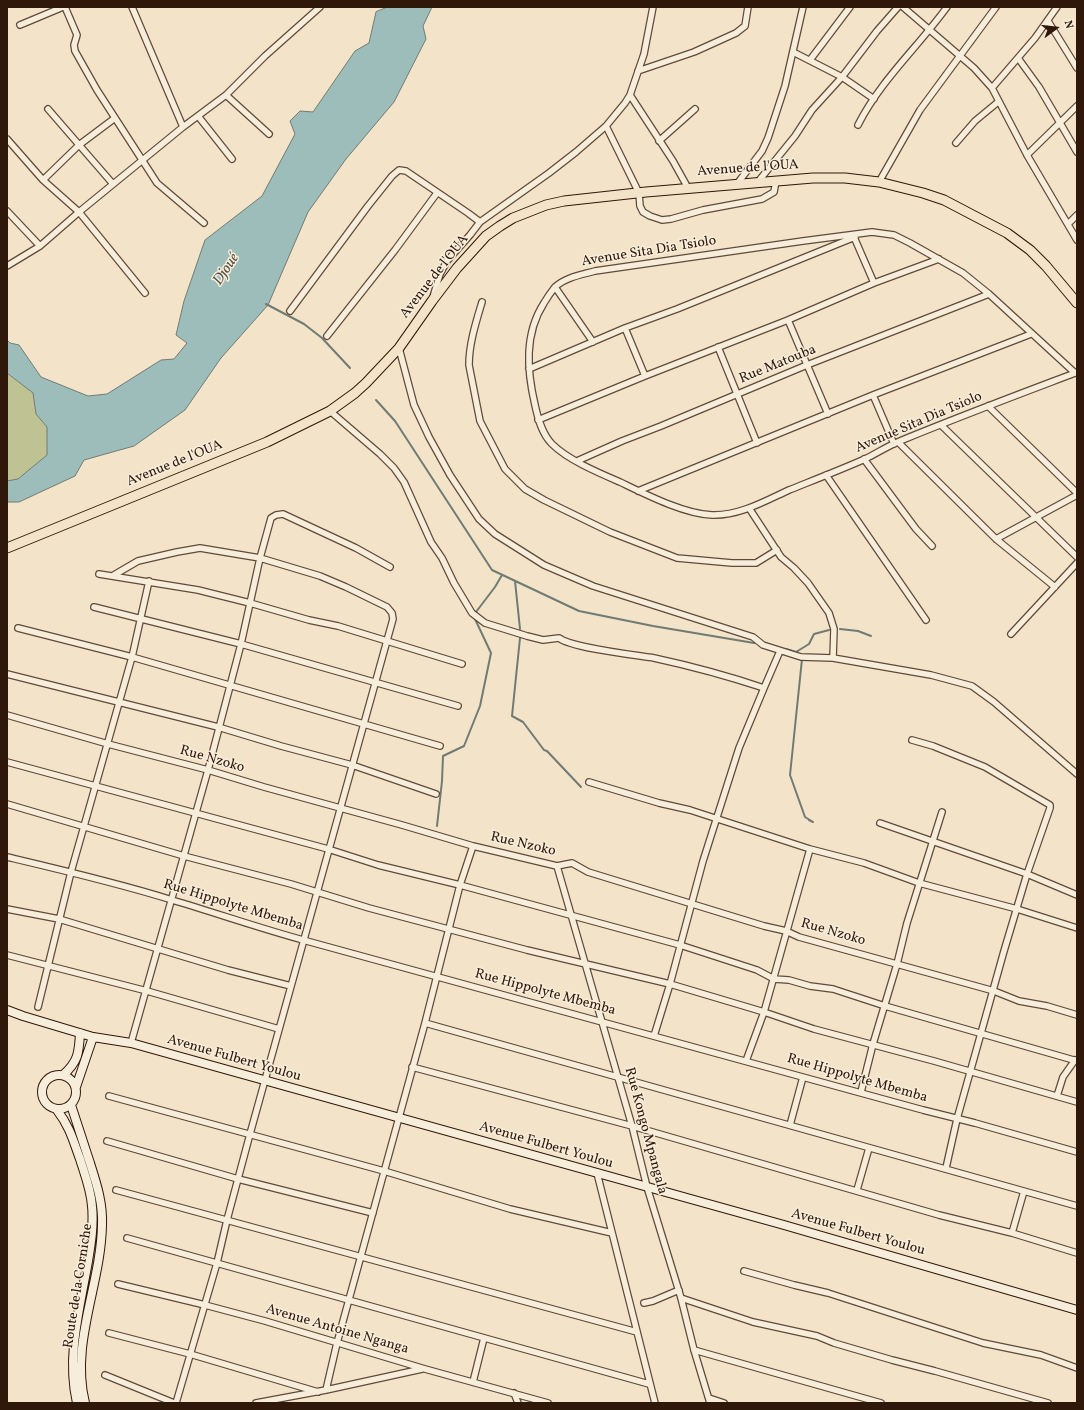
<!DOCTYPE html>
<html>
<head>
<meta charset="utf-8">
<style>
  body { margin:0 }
  #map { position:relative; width:1084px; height:1410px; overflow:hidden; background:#f3e3c8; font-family:Vollkorn,serif }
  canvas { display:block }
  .frame { position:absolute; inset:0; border:8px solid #2f1709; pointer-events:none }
  .north { position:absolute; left:1036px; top:8px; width:40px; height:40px; -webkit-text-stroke:3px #f7eddb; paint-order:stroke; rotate:75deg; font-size:11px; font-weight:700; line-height:16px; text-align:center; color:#2f1709 }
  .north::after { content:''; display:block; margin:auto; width:14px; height:18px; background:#2f1709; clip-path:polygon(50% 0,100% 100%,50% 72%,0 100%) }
</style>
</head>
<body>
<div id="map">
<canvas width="1084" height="1410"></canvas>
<div class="frame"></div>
<div class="north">N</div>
</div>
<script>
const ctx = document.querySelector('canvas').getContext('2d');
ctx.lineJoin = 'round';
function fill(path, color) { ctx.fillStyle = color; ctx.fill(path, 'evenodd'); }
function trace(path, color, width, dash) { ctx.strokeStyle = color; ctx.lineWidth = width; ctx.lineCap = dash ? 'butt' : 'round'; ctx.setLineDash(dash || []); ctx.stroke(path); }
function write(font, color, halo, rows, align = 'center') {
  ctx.font = font + ' Vollkorn,serif'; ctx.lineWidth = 3; ctx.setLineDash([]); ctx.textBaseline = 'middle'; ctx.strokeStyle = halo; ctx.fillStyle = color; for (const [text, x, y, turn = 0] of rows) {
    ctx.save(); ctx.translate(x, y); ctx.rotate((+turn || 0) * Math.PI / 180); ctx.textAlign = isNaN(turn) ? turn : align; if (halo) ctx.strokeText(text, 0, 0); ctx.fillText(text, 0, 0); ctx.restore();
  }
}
fill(new Path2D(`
  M7 373 33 393 36 414 47 427V455L18 479 7 481Z`), '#bfc393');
const water = new Path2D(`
  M388 7H432L423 26 426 39 394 102 346 159 308 212 268 305 221 358 185 410 134 446 84 460 75 476 19 502H7V481L18 479 47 455V427L36 414 33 393 7 373V340L10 343 19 345 41 377 88 396 107 394 161 360 174 359 187 343 176 335 184 301 205 240 262 196 295 134 290 121 300 111 313 112 355 51 369 43 376 12Z`);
fill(water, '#9cbdba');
trace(water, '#707b73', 1);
trace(new Path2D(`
  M266 304 304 324 322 338 350 368
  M376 400 395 421 492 570 579 611 653 626 754 643
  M515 581 520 629
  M476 612 495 587 502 575
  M840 629 858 631 871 636
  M520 638 512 716 523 722 544 750 547 751 581 787
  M786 649 796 652 809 644 814 634 829 630
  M802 659 790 775 805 817 813 822 809 820
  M437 826 442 781 443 756 464 746 480 706 491 653 475 619`), '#707b73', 2);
const minor = new Path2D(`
  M65 7 77 35 74 45 75 51 97 90 157 183 204 223
  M132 7 183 127
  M903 7 974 68 992 88 1027 155 1077 240
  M1048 21 1077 68
  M20 25 63 7
  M793 52 842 77 874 99
  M1018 58 1039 87 1077 152
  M810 60 850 7
  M638 71 694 52 714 43 736 33 745 26 748 7
  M992 88 1035 38 1057 7
  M226 95 269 134
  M630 95 673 161 688 188
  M48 109 113 184
  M198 116 232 159
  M858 125C880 81 918 47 947 7
  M606 126 639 193 640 206 643 212 650 216 662 220 671 219 703 210 762 199 774 192 776 181
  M7 139 43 180 79 212 145 293
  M659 141 695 109
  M956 143 975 121 998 102
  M1027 155 1077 106
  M43 180 79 145 115 118
  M879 182 920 110 996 7
  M757 183 795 136 812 110 842 77 877 31 898 7
  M737 184 762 151 768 138 785 86 803 7
  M7 211 40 246
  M1068 224 1077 215
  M854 237 874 283
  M7 266 40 246 79 212 183 127 226 95 265 56 320 7
  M555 287 593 342
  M433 297 440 274 447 261 470 235 480 222 549 173 576 152 606 126 625 103 630 95 644 54 653 7
  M482 302C476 322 469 344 469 365L480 421 505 469 525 489 544 500 610 532 677 558 732 563H756L777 550
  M290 311 368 206 392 176 399 170 406 171 468 213 480 222
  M788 320 828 414
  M625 328 645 376
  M327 336 395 250 437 193
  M718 347 757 443
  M399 348 414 405 429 437 450 475 479 519 495 534 544 565 593 586 753 637 763 645 801 657 833 658 931 675 972 686 994 702 1077 774
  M529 369 625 328 677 309 855 237
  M1075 373 989 294 963 273 910 243 894 235 872 232 803 241 595 271C581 275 566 277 555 287 551 292 547 298 544 303 524 334 527 371 535 405 538 419 542 434 552 444 568 460 599 473 620 482 645 494 684 514 712 515 739 516 765 501 789 490 814 480 840 470 865 459 877 453 888 446 900 441 958 417 1017 395 1075 373L1077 372
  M873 395 894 444
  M988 406 1077 493
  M330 411 380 454 394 468 404 482 431 542 442 558 454 583 472 613 485 623 527 636 543 640 559 638C572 648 635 655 654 658 691 666 728 676 764 688
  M538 420 645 376 788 320 874 283 939 259
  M941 425 1077 557
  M898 442 996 539 1055 587
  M864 459 916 529 932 546
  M577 461 622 441 661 426 807 365 989 294
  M826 475 926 620
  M638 491 873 395 1031 334
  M749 508 781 557 794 568 808 583 829 613 834 629 833 658
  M996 539 1077 495
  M99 574 198 590 250 603 309 620 338 626 462 664
  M114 575 138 561 177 552 200 548 260 558 320 576 346 587 387 607 392 613 393 619 250 1134 227 1220 217 1263 176 1403
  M94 607 241 644 458 706
  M18 628 132 657 440 746
  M1011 634 1077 563
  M7 674 218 727 281 746 352 765 436 794
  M7 715 108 744 208 770 264 787 402 825 473 846 557 866 572 863 588 872 764 926 786 931 799 937 994 991 1019 1001 1047 1006 1077 1015
  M912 740 933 746 985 767 1050 805V808L1027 874 1004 951 957 1119 946 1168
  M7 762 328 849 378 865 460 885 680 945 757 970 774 979 789 980 810 986 833 989 885 1006 1077 1061
  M589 782 659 803 690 810 810 849 864 863 919 883 1017 909 1077 928
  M7 804 184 856 291 884 369 908 527 950 670 984 764 1012 814 1029 934 1061 1077 1102
  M880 823 1027 874 1077 895
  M7 857C62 870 118 883 172 900 216 913 259 928 303 940L923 1110 975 1123 1077 1152
  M557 866 632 1126 647 1187 681 1298 694 1350 710 1403
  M7 909 59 919 228 970 291 986
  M7 955 147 991 279 1029
  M38 1007 71 872 132 657 149 581
  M425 1023 1077 1206
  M654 1036 670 984 703 861 739 748 764 688 780 651
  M131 1043 208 770 241 644 260 558 271 518 276 515 283 514 356 548 390 567
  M746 1061 764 1012 810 849
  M412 1067 632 1126 939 1215 1012 1233 1077 1253
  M861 1092 873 1044 897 964 907 923 942 812
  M109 1096 384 1171 510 1209 612 1233
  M1057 1096 1063 1077 1075 1060
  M790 1125 803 1077
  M107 1141 238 1179 373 1213
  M597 1173 655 1403
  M116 1190 637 1332
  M857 1190 869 1148
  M1012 1233 1024 1191
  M127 1238 649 1384
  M744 1271 794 1285 828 1293 983 1343 1041 1355 1077 1368
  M118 1284 205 1305 265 1321 425 1369 548 1403
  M681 1298 753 1322 817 1336 834 1343 892 1360 935 1371 1048 1403
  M644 1303 653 1301 679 1290
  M109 1333 190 1354 318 1392
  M694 1350 881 1403
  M105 1375 174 1403
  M473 1382 484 1338
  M326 1390 337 1343 425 1023 460 885 473 846
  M514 1393 518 1403
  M709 1398 724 1403
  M256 1403 326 1390 422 1369`);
const secondary = new Path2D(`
  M7 1010 23 1016 93 1037 131 1043 784 1225 1077 1310
  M42 1092a17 17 0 1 1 34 0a17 17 0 1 1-34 0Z
  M63 1075C78 1062 79 1053 80 1033
  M76 1087 93 1037
  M71 1105C77 1123 83 1142 89 1160 96 1182 103 1202 102 1225 101 1285 70 1343 85 1403
  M57 1110C70 1127 73 1140 80 1159 85 1175 91 1190 92 1206 94 1224 91 1243 88 1261 80 1307 66 1356 77 1403`);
const primary = new Path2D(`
  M7 548 267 442 330 411 355 393 366 383 399 348 432 301 457 268 486 236 500 226 513 218 546 205 564 201 646 192 813 178H845L879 182 923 193 944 200 1007 233 1030 250 1046 266 1077 303`);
trace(minor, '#604a39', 8);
trace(secondary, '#2f1709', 10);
trace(primary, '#2f1709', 11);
trace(minor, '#f7eddb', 5.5);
trace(secondary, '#f7eddb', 8);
trace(primary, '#f3e3c8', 9);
write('14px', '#2f1709', '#f7eddb', [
  ["Avenue de l'OUA",748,169,-4],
  ["Avenue Sita Dia Tsiolo",649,252,-9],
  ["Avenue de l'OUA",435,277,-52],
  ["Rue Matouba",778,365,-22],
  ["Avenue Sita Dia Tsiolo",919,423,-23],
  ["Avenue de l'OUA",175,464,-22],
  ["Rue Nzoko",212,760,16],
  ["Rue Nzoko",523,845,13],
  ["Rue Hippolyte Mbemba",233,906,17],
  ["Rue Nzoko",833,933,16],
  ["Rue Hippolyte Mbemba",545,993,15],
  ["Avenue Fulbert Youlou",234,1059,16],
  ["Rue Hippolyte Mbemba",857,1079,16],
  ["Rue Kongo Mpangala",645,1131,75],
  ["Avenue Fulbert Youlou",546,1146,16],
  ["Avenue Fulbert Youlou",858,1233,16],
  ["Route de la Corniche",79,1286,-81],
  ["Avenue Antoine Nganga",337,1330,16]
]);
write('italic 15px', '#555147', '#f7eddb', [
  ["Djoué",227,270,-56]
]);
</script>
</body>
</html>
